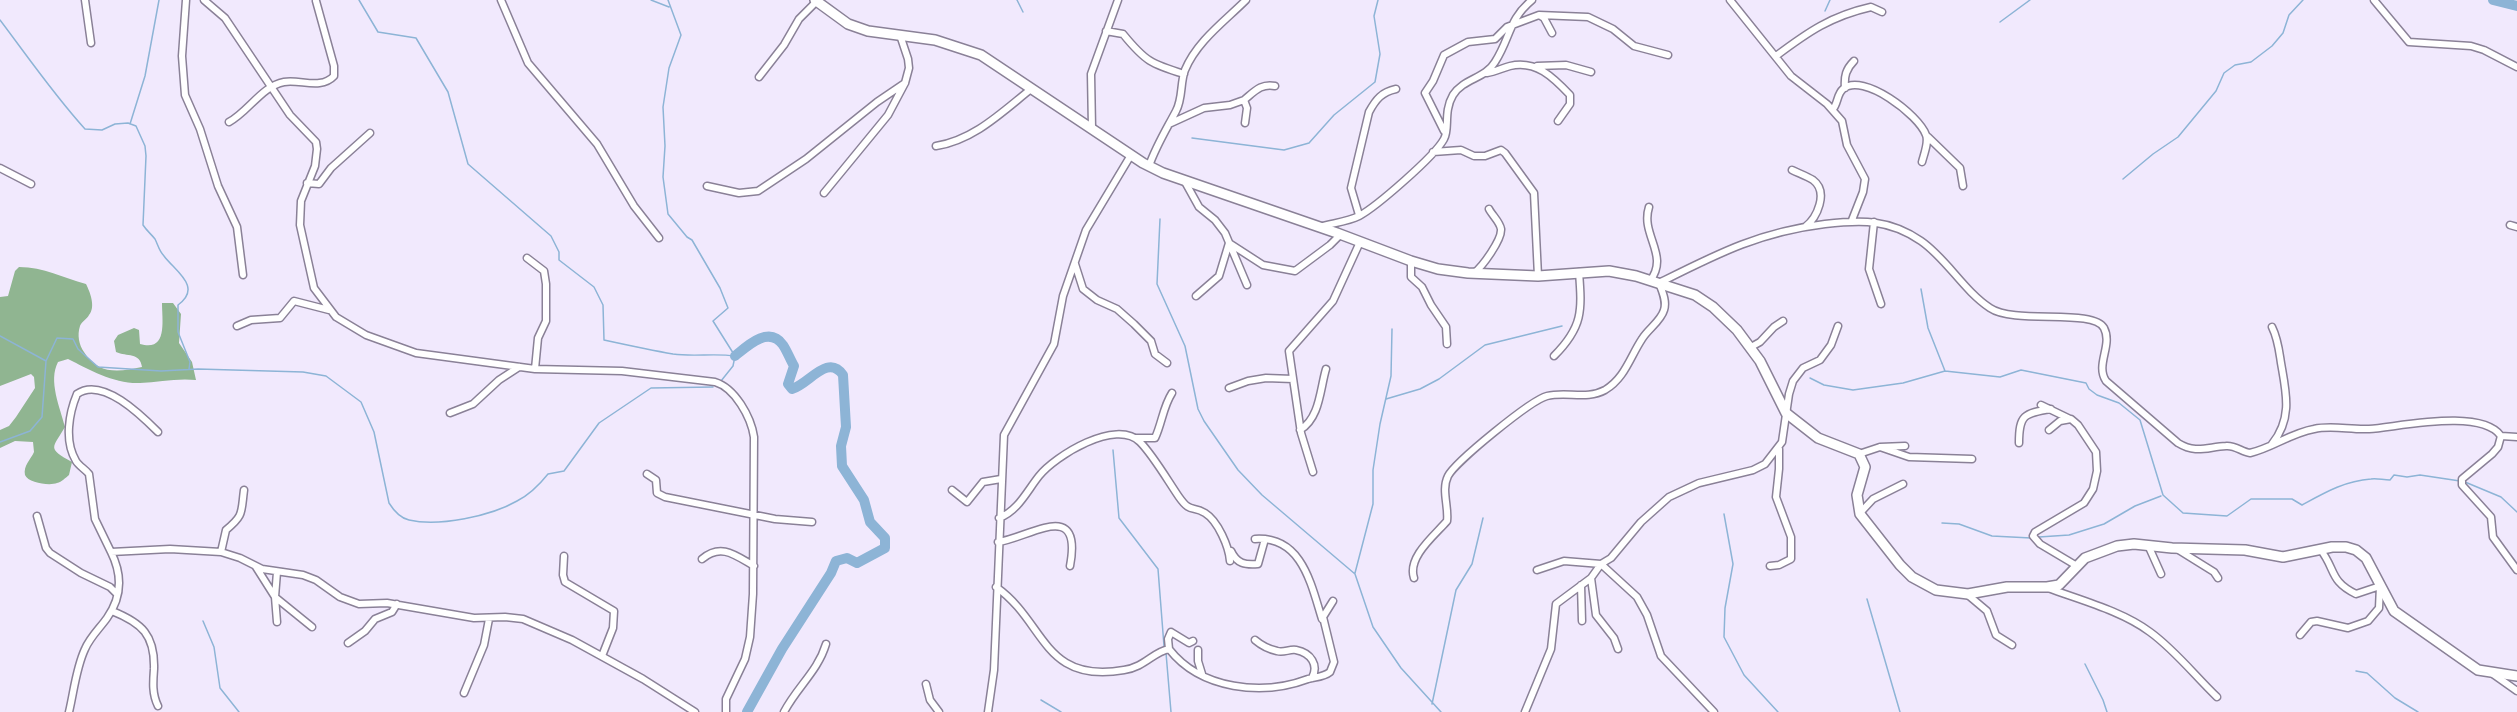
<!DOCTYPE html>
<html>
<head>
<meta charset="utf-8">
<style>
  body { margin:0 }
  canvas { display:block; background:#f1e9fd }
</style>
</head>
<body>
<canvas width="2517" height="712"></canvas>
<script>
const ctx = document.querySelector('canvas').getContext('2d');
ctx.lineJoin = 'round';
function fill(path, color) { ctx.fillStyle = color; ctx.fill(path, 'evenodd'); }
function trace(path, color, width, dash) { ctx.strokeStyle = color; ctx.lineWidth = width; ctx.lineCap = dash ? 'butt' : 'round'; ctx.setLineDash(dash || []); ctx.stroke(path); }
fill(new Path2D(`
  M19 267C44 267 63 278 86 284 90 292 96 307 89 315 87 319 82 321 80 326 77 335 79 345 84 352 98 375 119 372 142 367 140 352 127 357 116 352L114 341 118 335 134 328 139 330 140 344C168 352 162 321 162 303H173L181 314 179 343 192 362 196 380C177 378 159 382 140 383 114 384 90 370 68 359L58 362C48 381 60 407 65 427 52 449 47 448 72 462L69 475C65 478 62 482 57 483 50 486 28 483 25 475 23 466 31 459 34 452L33 442 15 441 0 448V430L9 426 16 417 35 388 34 377 31 374 0 386V297L8 296 15 271Z`), '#90b591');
trace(new Path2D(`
  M359 0 378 32 416 38 448 92 468 164 551 236 559 252V260L594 287 603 305 604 340C627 345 650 350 673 354 694 357 714 353 735 356
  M651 0 669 7
  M668 0 681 35 669 68 663 107 665 146 663 177 668 214 687 237 692 240 720 288 728 308 713 321 735 356 733 366 721 381
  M1017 0 1023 12
  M1825 11 1830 0
  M0 20C28 57 54 95 85 129L102 130 115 124 128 123 136 126 145 146 146 156 143 225C147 231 151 234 155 239 158 245 159 251 164 256 175 271 203 287 178 305V332L190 362 189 369
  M2000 22 2030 0
  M130 124 145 76 159 0
  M1192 138 1284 150 1309 143 1334 115 1375 82 1380 54 1374 16 1378 0
  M2123 179 2153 154 2178 137 2216 91 2224 73 2235 65 2251 62 2272 46 2283 33 2289 15 2303 0
  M1160 219 1157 284 1185 346 1198 409 1204 421 1238 470 1262 495 1355 574 1373 627 1401 668 1441 712
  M1921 289 1928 328 1945 371
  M0 336 46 361
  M1810 378 1824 385 1853 390 1903 383 1945 371 2000 377 2021 370 2086 383 2089 389 2097 395 2119 403 2140 420 2163 495 2183 513 2227 516 2251 499H2292L2302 505C2324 493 2344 481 2371 479 2377 478 2383 480 2390 480L2394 475 2407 477 2420 475 2460 481
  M1386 399 1420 389 1439 379 1485 345 1562 326
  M0 442 30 431 42 417 46 361 57 338 73 339 78 349 98 367 161 371 198 369 303 372 326 376 361 402 374 432 389 503C394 511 400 518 409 520 439 527 491 516 517 501 529 495 540 484 548 474L564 471 599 423 651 388 713 387
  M1113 450 1119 518 1158 569 1164 646
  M2465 482 2501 497 2517 512
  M1724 514 1733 564 1725 608 1724 637 1744 675 1778 712
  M1942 523 1959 524 1992 536 2031 538
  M2039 537 2069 535 2104 524 2135 506 2161 496
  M1355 573 1373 504V470L1380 424 1391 376 1392 329
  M1867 599 1900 712
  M203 621 214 647 220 688 239 712
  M1166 653 1171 712
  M2085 664 2103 700 2107 712
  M2356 671 2367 673 2395 698 2418 712
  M1041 700 1061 712
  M1432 704 1456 590 1472 564 1483 518`), '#8db4d6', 1.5);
trace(new Path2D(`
  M2493 0 2517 6
  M735 356C747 346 769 325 783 345 787 351 790 359 794 366L788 384 792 389C809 384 828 353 843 375L846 427 841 446 842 466 864 500 870 522 885 538V548L857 563 847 558 836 561 831 573 782 649 747 712`), '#8db4d6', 10);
const street = new Path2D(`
  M85 0 91 43
  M186 0 182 56 185 95 200 129 218 186 237 227 243 275
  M204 0 225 18 290 115 316 142 317 149 315 166 301 201 300 225 314 288 336 317 366 335 416 353 535 369 622 371 715 382C735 388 751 417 754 437L753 594 750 637 745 659 726 699V712
  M501 0 528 63 597 144 634 206 659 238
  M1730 0 1791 76 1827 104 1842 121 1847 145 1865 179 1863 192 1852 220
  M2374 0 2409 42 2471 46 2484 50 2517 67
  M1539 15 1588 17 1613 29 1634 46 1668 55
  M1106 31 1123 34C1145 61 1151 64 1184 74
  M1776 56C1808 32 1831 16 1871 7L1882 12
  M1537 66 1566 65 1591 72
  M1487 73C1495 72 1502 68 1510 66 1536 60 1553 77 1570 95V104L1558 121
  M759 77 784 45 799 19 816 2
  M1845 88C1844 76 1846 69 1854 61
  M1244 100C1254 92 1261 83 1275 86
  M1833 109C1838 103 1837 94 1843 89 1863 72 1919 115 1926 135 1929 142 1924 154 1922 162
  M229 122C248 112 262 86 284 82 300 79 321 90 334 76V66L316 1
  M1169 124 1204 108 1230 105 1244 100 1247 108 1245 123
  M1092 128 1091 74 1118 0
  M1444 131 1425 93 1433 81 1444 55 1468 42 1495 39 1507 27 1539 15 1544 18 1552 33
  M1928 137 1960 168 1963 186
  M936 146C974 140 1002 112 1031 89
  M1433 152 1461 150 1474 156H1485L1501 150 1505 153 1534 193 1538 276
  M1149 166C1156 146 1166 130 1176 111 1183 98 1180 83 1185 70 1197 41 1225 21 1246 0
  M0 168 31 184
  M1792 170C1798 173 1807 176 1813 180 1829 192 1817 218 1805 227
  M1184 180 1199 207 1215 220 1225 233 1247 285
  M307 183 319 184 331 168 370 133
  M707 186 739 193 758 191 806 159 877 102 905 83
  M824 193 888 115 905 83 909 68 908 59 900 35
  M1649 207C1640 235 1670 255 1650 281
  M1359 215 1351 188 1369 112C1376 99 1382 92 1396 89
  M1874 222 1869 269 1881 304
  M2510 225 2517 227
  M1319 227C1332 223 1347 222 1359 216 1376 207 1435 156 1444 139 1450 129 1443 112 1453 95 1464 78 1485 79 1495 62 1511 37 1508 20 1532 0
  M527 258 544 271 546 284V321L538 338 535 369
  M1411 261V277L1422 287 1431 305 1446 327 1447 344
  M1075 264 1083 289 1097 300 1117 309 1134 324 1151 341 1155 354 1167 363
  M1474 273C1482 267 1502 240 1501 229 1500 222 1492 215 1489 209
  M1196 296 1219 276 1229 243 1263 265 1295 271 1330 245 1341 234
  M237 326 251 320 280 318 294 301 329 310
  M2272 327C2278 339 2279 350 2281 363 2286 392 2293 418 2272 444
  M1751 347 1760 342 1774 327 1783 321
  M1554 356C1583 327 1582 311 1579 272
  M1229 388 1248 381 1266 378 1293 379
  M2041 405 2070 419
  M450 413 473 404 499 380 519 367
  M1300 430C1320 418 1320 389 1326 369
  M2049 430 2060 421 2071 419 2078 425 2096 452 2097 471 2093 489 2084 503 2035 532 2033 536 2040 544 2077 566
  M2501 436 2517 437
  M1136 438H1155C1162 423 1163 407 1172 393
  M2019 443C2019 415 2024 413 2051 409
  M1880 447 1909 457 1972 459
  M1859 454 1880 447 1905 446
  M1313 472 1301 433 1289 351 1333 301 1360 242
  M647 474 656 480 657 493 665 497 775 519 812 522
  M952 490 967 502 983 482 1001 479
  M1860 513 1873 499 1903 484
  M37 516 46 548 50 553 81 573 110 587 117 594
  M999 518C1018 511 1027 491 1039 476 1055 456 1116 418 1140 442 1153 455 1168 481 1179 497 1191 514 1192 505 1205 513 1218 521 1229 547 1230 561
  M1255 539C1302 536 1311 584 1322 619
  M998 542C1029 538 1083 497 1070 566
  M2148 545 2161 574
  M2177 549 2214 572 2218 578
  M2320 549C2336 569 2329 581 2356 594L2380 586
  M1231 551C1237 564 1245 565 1258 564L1265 539
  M111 552 95 519 89 474C85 469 79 466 76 461 64 441 69 413 77 394 102 376 142 416 158 432
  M221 552 226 530C244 515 241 513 244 490
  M564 556 563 575 565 582 614 611 613 628 602 656
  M702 559C721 543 735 555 754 566
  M1770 566 1779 565 1791 559V537L1776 497 1779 469V449
  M256 567 275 597 312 627
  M1537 570 1564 561 1601 564
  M1414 578C1407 557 1435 535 1447 521 1449 507 1441 490 1448 476 1455 462 1531 400 1547 396 1566 391 1587 400 1605 390 1625 378 1630 357 1642 339 1648 329 1661 321 1664 310 1667 301 1662 291 1659 283 1717 254 1759 232 1825 224 1862 220 1889 219 1921 241 1947 259 1963 290 1990 308 2015 325 2093 308 2104 328 2113 345 2095 365 2106 381L2178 443C2196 454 2207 447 2226 446 2235 445 2242 452 2250 453 2272 448 2291 433 2314 429 2332 425 2350 430 2369 429 2399 427 2481 408 2501 436L2498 447 2492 454 2462 479V485L2491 517 2493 537 2517 570
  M1591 578 1596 615 1614 638 1618 649
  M1581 585 1582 621
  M996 587C1046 622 1042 684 1124 670 1145 667 1153 652 1169 649 1201 690 1263 696 1308 679 1316 677 1324 677 1330 672L1334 662 1323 617 1333 601
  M2048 588C2080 600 2122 611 2150 632 2175 650 2195 676 2217 697
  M1968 595 1987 611 1996 635 2012 645
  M112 611C142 623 155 635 154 669 153 682 152 694 158 706
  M277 622 275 597 277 572
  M2300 635 2311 622 2317 621 2348 628 2368 621 2379 608 2380 586
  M1255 640C1262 646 1268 649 1277 651 1284 653 1289 649 1296 650 1311 653 1319 665 1312 678
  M348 643 365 631 375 619 392 612 397 604
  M1169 649 1168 639 1171 632 1189 643 1193 641
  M1198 650V661L1202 674
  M2493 674 2517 691
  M926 684 930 700 939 712
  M464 693 484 645 489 619
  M69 712C74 691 76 668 85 649 90 637 100 628 107 618 122 597 122 574 111 552L170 549 221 552 240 558 262 569 303 575 316 580 340 597 359 604 387 603 474 618 505 617 523 619 572 640 643 679 695 712
  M784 712C797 687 818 671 826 644
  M988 712 994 670 1004 435 1054 344 1063 296 1086 230 1131 155
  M1525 712 1551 649 1556 604 1591 578 1601 564
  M1714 712 1661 656 1647 615 1637 597 1601 564 1611 558 1641 522 1669 497 1699 483 1753 470 1765 464 1782 442 1789 394 1793 381 1803 368 1820 360 1831 345 1838 326`);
const secondary = new Path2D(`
  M815 0 848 24 868 31 935 40 981 55 1143 163 1163 173 1337 233 1411 261 1438 269 1468 273 1538 276 1609 271 1636 276 1695 295 1713 307 1737 330 1760 361 1786 413 1818 438 1859 454 1865 467 1857 495 1860 514 1900 565 1912 577 1936 590 1968 594 2007 587H2047L2059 585 2085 558 2117 546 2134 544 2172 548 2245 550 2283 557 2332 547H2346L2356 550 2366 558 2394 611 2478 670 2517 676`);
trace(street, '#8a8197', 9);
trace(secondary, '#8a8197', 12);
trace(street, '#fff', 6);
trace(secondary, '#fff', 9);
</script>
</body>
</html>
